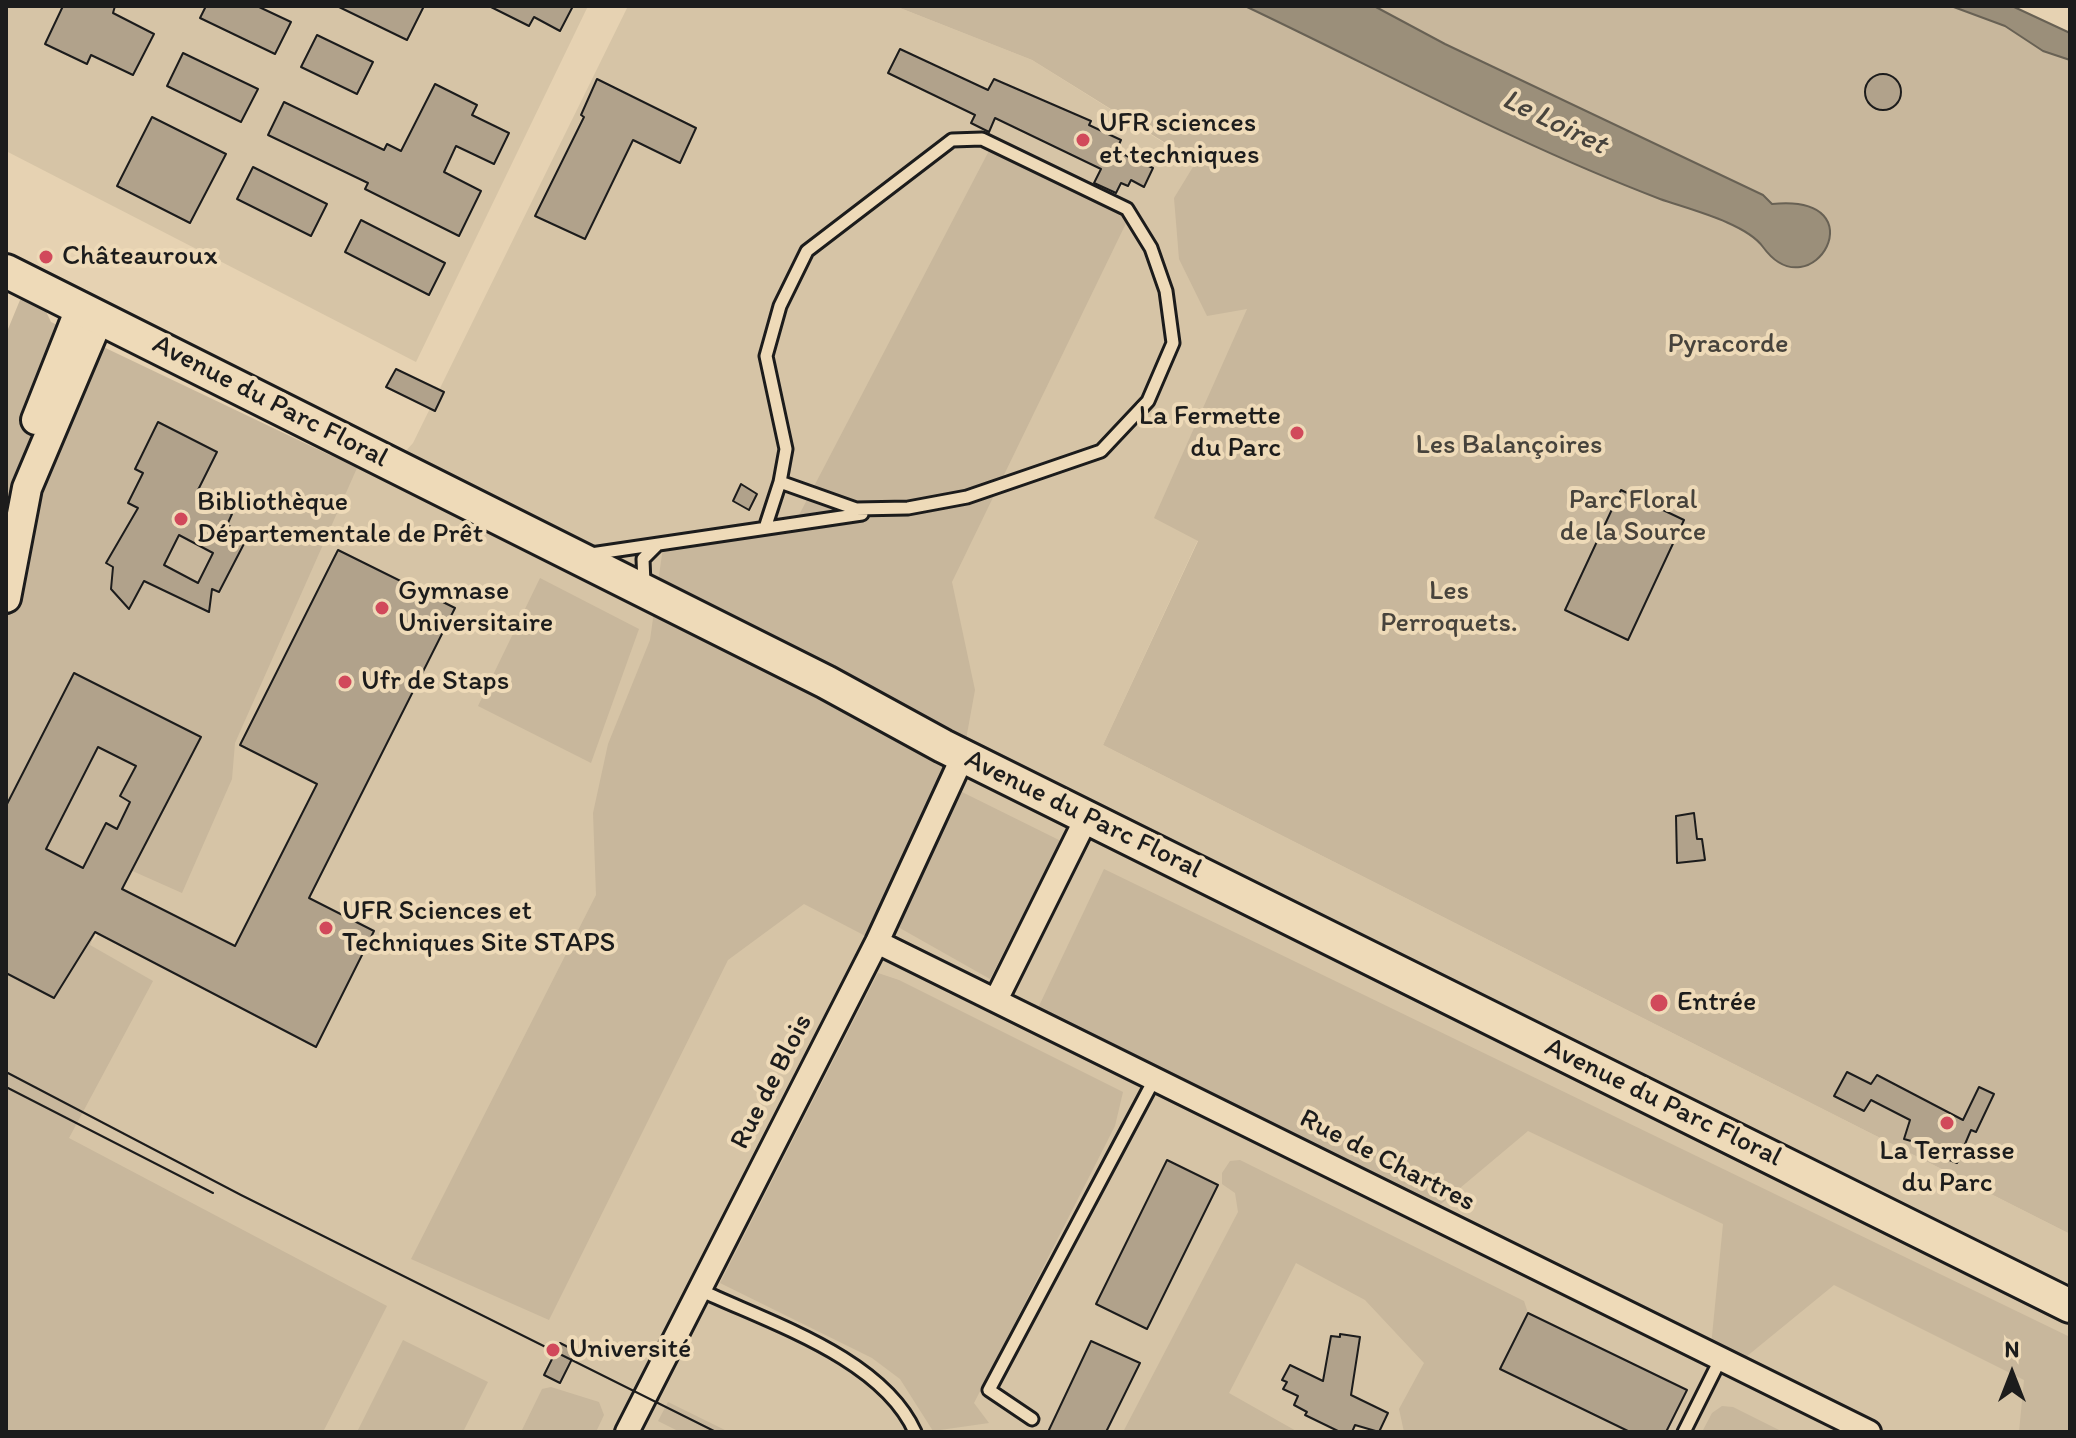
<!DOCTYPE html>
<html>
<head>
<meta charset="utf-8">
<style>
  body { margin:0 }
  #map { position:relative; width:2076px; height:1438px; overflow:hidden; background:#e6d2b2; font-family:Itim,sans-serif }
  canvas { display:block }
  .frame { position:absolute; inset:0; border:8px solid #1c1c1c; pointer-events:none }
  .north { position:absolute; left:1972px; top:1334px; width:80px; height:80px; -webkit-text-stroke:6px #eedab8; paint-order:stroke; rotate:0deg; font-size:22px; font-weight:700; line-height:32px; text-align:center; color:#1c1c1c }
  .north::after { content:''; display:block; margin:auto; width:28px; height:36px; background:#1c1c1c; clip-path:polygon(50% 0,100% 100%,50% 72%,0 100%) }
</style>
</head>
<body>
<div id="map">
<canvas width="2076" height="1438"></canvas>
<div class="frame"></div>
<div class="north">N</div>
</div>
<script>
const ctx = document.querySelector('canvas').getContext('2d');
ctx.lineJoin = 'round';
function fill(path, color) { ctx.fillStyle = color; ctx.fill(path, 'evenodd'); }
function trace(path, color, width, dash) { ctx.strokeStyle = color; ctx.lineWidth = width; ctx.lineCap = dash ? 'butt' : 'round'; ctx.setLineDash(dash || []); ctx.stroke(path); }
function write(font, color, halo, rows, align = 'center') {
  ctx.font = font + ' Itim,sans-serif'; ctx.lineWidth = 8; ctx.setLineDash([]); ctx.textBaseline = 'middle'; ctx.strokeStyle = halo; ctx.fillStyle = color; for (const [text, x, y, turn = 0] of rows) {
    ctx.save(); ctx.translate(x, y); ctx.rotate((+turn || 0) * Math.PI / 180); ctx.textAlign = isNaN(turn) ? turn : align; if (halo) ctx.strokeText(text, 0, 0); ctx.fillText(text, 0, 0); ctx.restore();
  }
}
fill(new Path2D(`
  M6 6H588L416 362 6 151Z
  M628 6H895L1032 60 1252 198 1283 229 1198 540 1103 745 2070 1234V1432H6L49 998 105 925 342 432 398 452H405L413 443Z`), '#d6c4a6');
fill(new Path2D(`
  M895 6H1951L2005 26 2043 51 2070 60V1234L1103 745 1198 541 1154 518 1247 309 1207 316 1179 259 1174 198 1196 162 1032 60Z
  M993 143 1131 213 952 582 975 690 963 756 877 942 804 904 728 960 549 1320 411 1259 596 895 593 813 608 744 650 640 664 540 798 517Z
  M29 296 43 305 51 322 357 468 235 743 232 779 182 893 128 869 90 945 153 981 69 1138 387 1306 323 1432H6V334L20 300Z
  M540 578 639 629 591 763 478 706Z
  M960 791 1061 841 990 979 898 927Z
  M1104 869 2070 1337V1432H2019L2024 1380 1834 1285 1741 1361 1711 1346 1723 1224 1528 1131 1435 1209 1038 1008Z
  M878 973 899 980 1123 1092 1115 1126 974 1403 989 1423 933 1431 900 1379 872 1358 720 1283Z
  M1240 1160 1524 1301 1528 1313 1501 1369 1630 1432H1404L1399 1409 1424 1363 1365 1300 1296 1263 1229 1393 1298 1432H1123L1238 1212 1235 1193 1222 1184V1173L1230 1161Z
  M403 1340 488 1382 463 1432H357Z
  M551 1387 599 1402 604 1415 596 1432H521L542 1389Z
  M668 1402 729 1432H680L658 1421Z
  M1722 1406 1733 1407 1783 1432H1702L1712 1413Z`), '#c8b79c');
const water = new Path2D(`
  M1245 6H1374L1445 44 1763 195 1772 204C1881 193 1812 314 1763 247 1746 223 1688 209 1660 199 1518 145 1382 71 1245 6Z
  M1951 6H2012L2070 33V60L2043 51 2005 26Z`);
fill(water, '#9b8f7a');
trace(water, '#686154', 2);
const building = new Path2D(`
  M63 6H115L113 13 154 34 133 75 91 55 87 64 45 44Z
  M206 6H257L291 22 275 54 200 18Z
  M337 6H424L407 40Z
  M489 6H573L560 31 534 17 529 26Z
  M317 35 373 62 357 94 301 67Z
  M900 49 988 90 994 79 1091 121 1089 125 1121 140 1116 151 1153 168 1144 187 1131 180 1128 186 1121 183 1116 193 1094 183 1101 169 995 118 989 132 971 123 975 115 888 73Z
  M183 53 258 89 241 122 167 86Z
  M1865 92a18 18 0 1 1 36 0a18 18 0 1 1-36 0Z
  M597 79 696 128 680 163 633 140 585 239 535 216 584 117 581 115Z
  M435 84 477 105 472 115 509 133 494 164 456 146 444 172 481 191 459 236 365 189 368 183 268 135 284 102 384 150 387 144 401 151Z
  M152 117 226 154 190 223 117 186Z
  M253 167 327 204 311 236 237 199Z
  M361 220 445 263 429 295 345 252Z
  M396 369 444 392 435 411 386 387Z
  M158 422 217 452 198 490 208 495 205 500 232 514 227 525 248 536 219 592 212 589 209 612 144 581 129 609 111 589 113 567 106 563 138 508 128 503 143 473 135 469ZM179 535 213 553 198 583 164 565Z
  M741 484 757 494 749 510 733 501Z
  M1621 490 1684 520 1628 640 1565 610Z
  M338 550 455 608 309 898 374 931 316 1047 95 932 54 998 6 973V806L74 673 201 737 122 889 235 946 317 784 240 745ZM98 747 136 766 120 796 130 802 117 829 106 823 83 868 46 849Z
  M1694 813 1697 839H1702L1705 860 1677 863 1676 816Z
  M1847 1072 1871 1084 1877 1075 1963 1120 1979 1087 1994 1094 1976 1132 1971 1130 1957 1163 1939 1156 1940 1149 1904 1139 1910 1120 1871 1100 1864 1111 1834 1096Z
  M1167 1160 1218 1185 1147 1329 1096 1304Z
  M1528 1313 1687 1390 1666 1432H1630L1500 1369Z
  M1340 1334 1360 1337 1351 1395 1388 1413 1379 1432 1355 1425 1352 1432H1340L1305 1415 1307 1412 1294 1405 1298 1396 1283 1389 1287 1382 1282 1380 1290 1365 1323 1381 1331 1336 1340 1337Z
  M1091 1341 1140 1363 1106 1432H1048Z
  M560 1343 576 1351 560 1383 544 1375Z`);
fill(building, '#b1a28b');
trace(building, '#1c1c1c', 2);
const service = new Path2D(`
  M766 525 780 482 786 449 766 356 780 306 807 251 952 140 982 139 1127 209 1151 248 1166 291 1173 343 1148 401 1101 451 967 497 908 508 856 509 780 482
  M591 554 862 514
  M644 584 643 559 658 544
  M700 1290C770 1323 882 1358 915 1432
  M1032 1419 989 1390 1155 1078
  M1684 1432 1716 1368`);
const minor = new Path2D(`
  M877 942 1869 1432
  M996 1000 1087 817
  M627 1432 877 942 963 756`);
const tertiary = new Path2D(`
  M36 420 80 309
  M6 598 27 488 99 318`);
const secondary = new Path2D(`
  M6 271 826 682 943 746 2070 1306`);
trace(service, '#1c1c1c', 17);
trace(minor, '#1c1c1c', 28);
trace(tertiary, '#1c1c1c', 34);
trace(secondary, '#1c1c1c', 38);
trace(service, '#eedab8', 11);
trace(minor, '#eedab8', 22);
trace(tertiary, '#eedab8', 28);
trace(secondary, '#eedab8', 32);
trace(new Path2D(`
  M6 1072 241 1195 716 1432
  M6 1087 213 1193`), '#1c1c1c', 2);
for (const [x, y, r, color] of [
  [1083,140,8,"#d1495b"],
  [46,257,8,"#d1495b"],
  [1297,433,8,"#d1495b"],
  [181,519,8,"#d1495b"],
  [382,608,8,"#d1495b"],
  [345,682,8,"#d1495b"],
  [326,928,8,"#d1495b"],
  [1659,1003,10,"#d1495b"],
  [1947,1123,8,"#d1495b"],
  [553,1350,8,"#d1495b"]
]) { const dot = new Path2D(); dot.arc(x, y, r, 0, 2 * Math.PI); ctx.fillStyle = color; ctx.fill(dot); trace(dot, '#eedab8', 3); }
write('28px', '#1c1c1c', '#eedab8', [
  ["UFR sciences",1099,124],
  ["et techniques",1099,156],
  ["Châteauroux",62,257],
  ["La Fermette",1281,417,"right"],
  ["du Parc",1281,449,"right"],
  ["Bibliothèque",197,503],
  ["Départementale de Prêt",197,535],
  ["Gymnase",398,592],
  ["Universitaire",398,624],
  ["Ufr de Staps",361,682],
  ["UFR Sciences et",342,912],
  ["Techniques Site STAPS",342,944],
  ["Entrée",1677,1003],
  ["La Terrasse",1947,1152,"center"],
  ["du Parc",1947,1184,"center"],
  ["Université",569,1350]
], 'left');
write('28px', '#47433c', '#eedab8', [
  ["Pyracorde",1728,345],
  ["Les Balançoires",1509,446],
  ["Parc Floral",1633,501],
  ["de la Source",1633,533],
  ["Les",1449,592],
  ["Perroquets.",1449,624]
]);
write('28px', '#1c1c1c', '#eedab8', [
  ["Avenue du Parc Floral",270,402,27],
  ["Avenue du Parc Floral",1083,815,26],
  ["Rue de Blois",772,1082,-63],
  ["Avenue du Parc Floral",1663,1103,26],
  ["Rue de Chartres",1387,1161,27]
]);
write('italic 30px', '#48443d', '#eedab8', [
  ["Le Loiret",1554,123,26]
]);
</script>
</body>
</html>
